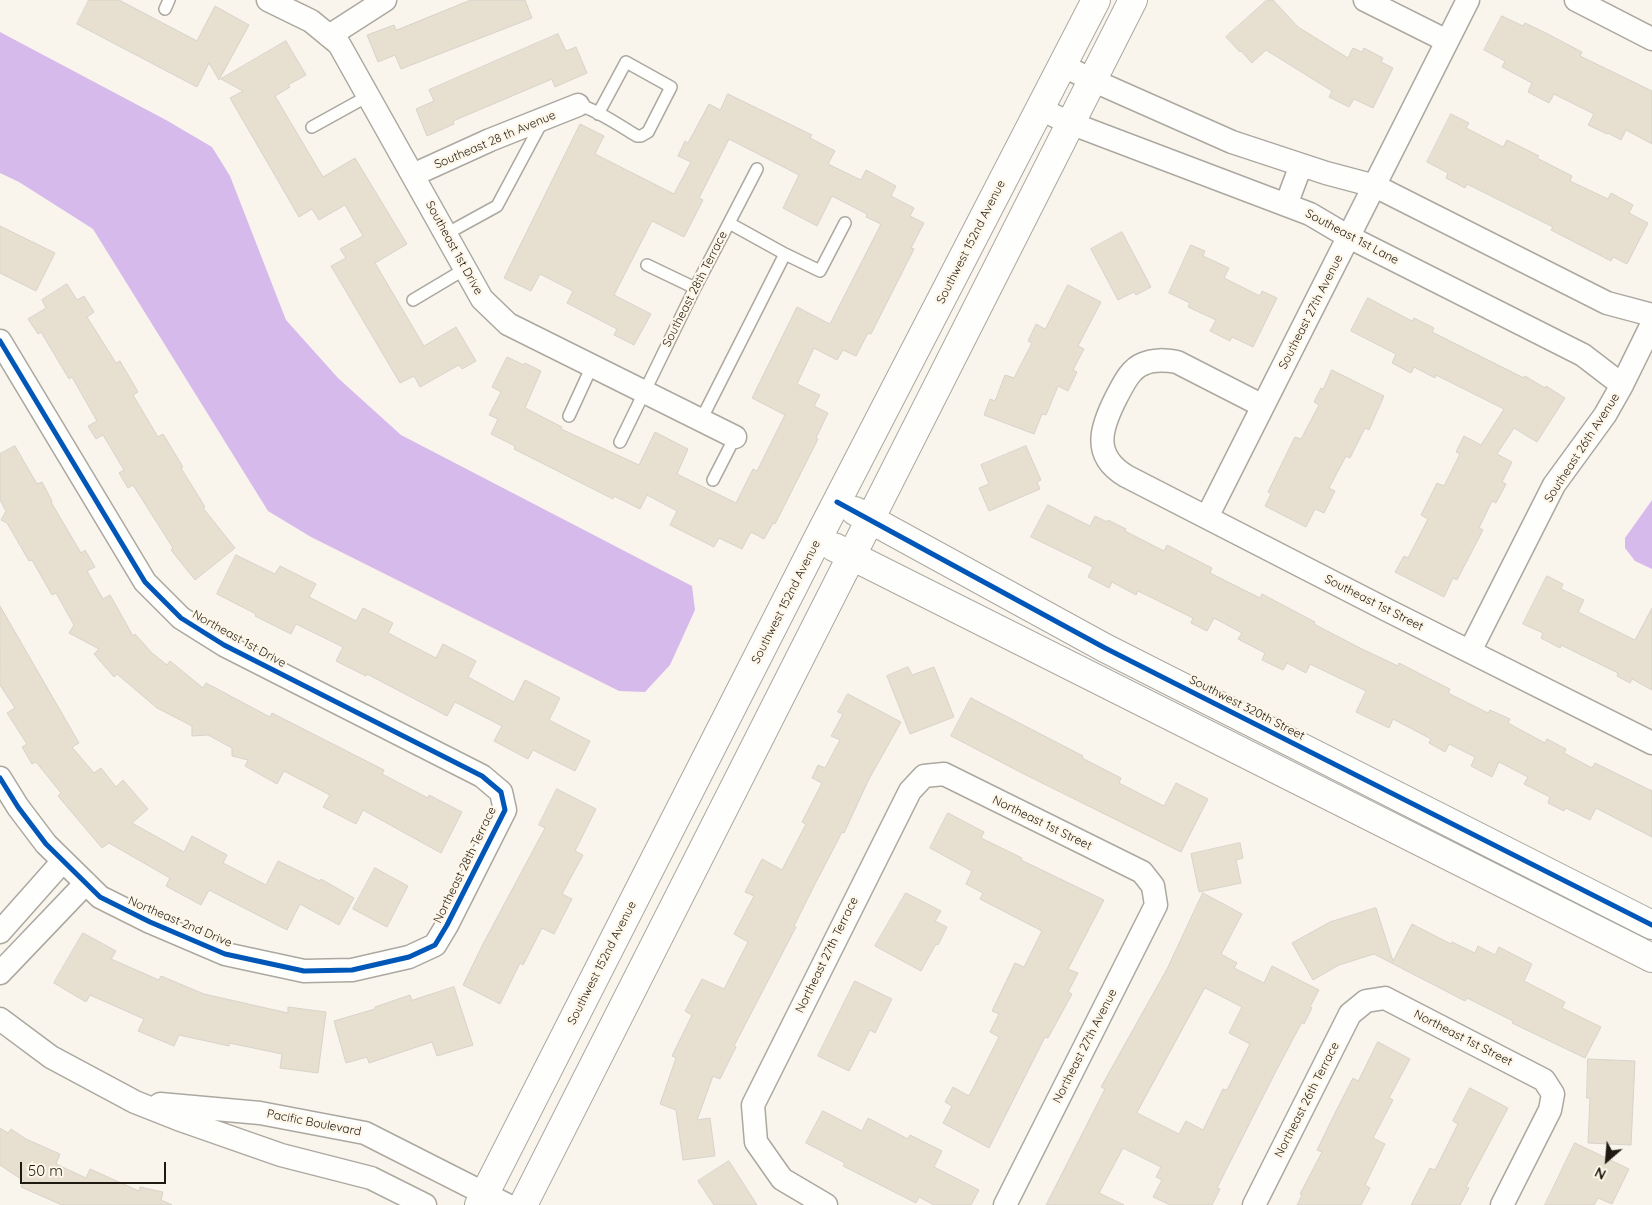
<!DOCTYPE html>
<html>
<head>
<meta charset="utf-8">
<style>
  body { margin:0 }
  #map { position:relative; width:1652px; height:1205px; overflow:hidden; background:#f9f5ed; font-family:Quicksand,sans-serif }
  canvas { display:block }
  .north { position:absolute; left:1582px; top:1135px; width:50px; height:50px; -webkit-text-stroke:4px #fef6e8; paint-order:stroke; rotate:207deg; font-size:14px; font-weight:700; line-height:20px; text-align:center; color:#1e1a11 }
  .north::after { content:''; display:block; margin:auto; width:18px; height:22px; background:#1e1a11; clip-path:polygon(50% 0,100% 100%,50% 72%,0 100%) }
  .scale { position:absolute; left:20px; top:1162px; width:146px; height:22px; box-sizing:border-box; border:2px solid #1e1a11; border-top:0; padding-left:6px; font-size:15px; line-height:18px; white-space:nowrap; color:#1e1a11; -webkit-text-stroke:4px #fef6e8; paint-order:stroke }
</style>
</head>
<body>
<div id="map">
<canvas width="1652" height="1205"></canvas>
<div class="north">N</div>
<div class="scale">50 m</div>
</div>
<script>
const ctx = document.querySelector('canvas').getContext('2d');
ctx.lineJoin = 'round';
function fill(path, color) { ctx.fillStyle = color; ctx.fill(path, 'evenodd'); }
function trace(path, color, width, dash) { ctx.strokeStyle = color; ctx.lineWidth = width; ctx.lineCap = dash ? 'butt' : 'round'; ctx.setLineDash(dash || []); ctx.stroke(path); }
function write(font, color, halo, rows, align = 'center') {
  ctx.font = font + ' Quicksand,sans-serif'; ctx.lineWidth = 4.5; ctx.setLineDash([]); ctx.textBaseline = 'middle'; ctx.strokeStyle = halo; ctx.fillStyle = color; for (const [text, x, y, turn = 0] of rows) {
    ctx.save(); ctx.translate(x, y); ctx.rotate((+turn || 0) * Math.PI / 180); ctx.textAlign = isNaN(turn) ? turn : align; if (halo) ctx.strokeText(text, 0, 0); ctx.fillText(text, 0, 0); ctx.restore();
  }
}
fill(new Path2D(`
  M0 32 166 120 212 147 230 176 286 320 338 378 401 435 692 586 695 610 670 665 645 692 619 691 311 537 268 511 93 229 19 182 0 173Z
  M1652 500V569L1635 561 1625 548V538Z`), '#d7baec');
const building = new Path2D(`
  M89 0H119L197 41 215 6 249 25 219 80 209 63 197 87 77 24Z
  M471 0H525L532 18 401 69 395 55 378 62 367 35 394 25 396 30Z
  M1267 0H1273L1298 27 1348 58 1353 48 1362 52 1364 48 1383 58 1381 62 1393 68 1373 108 1354 99 1349 107 1329 97 1332 91 1266 50 1252 63 1241 51 1240 52 1226 37Z
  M1502 16 1523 26 1525 23 1544 32 1582 52 1580 56 1652 91V144L1626 130 1621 140 1608 133 1607 134 1588 125 1594 114 1554 94 1549 103 1528 92 1532 83 1502 67 1505 61 1484 50Z
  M558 34 566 51 576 47 587 73 555 87 552 79 453 121 454 124 427 136 416 109 434 101 429 90Z
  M286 41 306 75 288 85 290 87 275 96 323 177 355 158 407 244 375 263 424 346 456 327 476 361 462 369 459 365 420 387 414 376 400 383 331 266 346 258 340 249 363 236 345 205 319 220 312 209 299 217 230 98 243 91 221 79Z
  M728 94 812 135 810 138 835 151 828 164 861 180 866 170 896 186 891 196 914 208 910 216 924 223 911 248 914 249 871 334 868 333 856 356 843 350 837 360 814 348 797 384 820 395 814 406 828 413 816 438 818 439 775 524 773 523 764 539 751 532 742 549 719 538 714 547 670 525 677 511 647 495 640 509 614 496 613 499 514 449 515 446 491 434 498 419 489 415 501 392 492 387 507 357 524 365 525 363 541 371 525 408 562 427 561 429 639 465 655 432 688 449 677 474 736 503 753 469 757 471 785 415 752 398 797 307 830 324 881 224 866 217 867 214 832 196 817 226 783 208 799 175 729 139 699 198 703 200 684 237 652 221 614 295 651 314 634 345 614 335 617 329 567 303 573 291 540 274 531 291 504 278 580 124 604 136 595 154 674 194 691 162 678 156 685 141 688 143 709 104 720 110Z
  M1451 114 1469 123 1466 128 1503 147 1507 140 1539 156 1537 158 1572 176 1570 181 1608 199 1611 193 1633 205 1629 213 1648 223 1627 264 1613 257 1611 261 1551 230 1553 227 1467 184 1465 188 1446 178 1448 173 1427 162Z
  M0 226 55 253 36 291 0 273Z
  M1122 232 1151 287 1136 295 1134 292 1118 300 1091 249Z
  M1191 245 1205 251 1203 256 1229 268 1224 278 1260 296 1262 291 1277 298 1253 347 1232 337 1230 341 1210 331 1216 320 1188 307 1190 303 1169 293Z
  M67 284 77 300 84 296 94 312 87 317 116 363 120 361 138 392 133 395 158 437 163 434 183 467 181 468 205 507 203 508 235 548 195 580 171 550 173 548 133 485 128 488 119 473 124 470 103 435 96 439 88 426 97 421 72 377 69 379 41 332 38 334 28 319 46 308 42 300Z
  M1068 285 1101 302 1078 346 1084 349 1073 370 1077 372 1068 391 1058 386 1046 415 1042 414 1034 434 984 415 990 399 995 401 1005 375 1014 378 1032 343 1028 341 1036 324 1045 329Z
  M1368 298 1412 321 1414 318 1434 328 1432 332 1524 378 1525 376 1545 388 1546 386 1565 398 1537 442 1514 428 1497 454 1512 462 1502 482 1506 484 1496 503 1492 501 1479 528 1483 530 1457 580 1453 578 1444 597 1395 572 1404 556 1408 558 1428 519 1421 515 1437 483 1444 486 1460 454 1456 452 1464 436 1481 445 1504 409 1436 375 1435 378 1414 367 1411 373 1392 363 1396 354 1351 331Z
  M1332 370 1384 396 1369 430 1365 428 1350 458 1346 456 1329 488 1335 491 1324 513 1315 509 1306 527 1265 506 1271 494 1268 492 1287 453 1295 437 1301 439 1319 405 1314 402 1321 388 1323 389Z
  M15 446 37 484 42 482 52 501 51 502 81 553 85 550 95 567 87 571 103 599 110 595 133 636 135 634 152 653 167 665 170 661 203 688 206 683 270 717 272 713 384 770 382 774 428 798 429 795 462 812 441 853 363 810 356 824 323 807 330 795 284 771 277 784 245 766 248 760 232 756V748L208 735 192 736V726L157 708 117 674 114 677 94 654 99 649 69 633 74 625 56 593 52 595 32 560 29 561 7 523 1 520 6 511 0 500V454Z
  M1026 446 1041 480 1037 482 1040 489 989 511 979 488 989 484 981 465Z
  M1048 505 1090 526 1095 516 1107 522 1108 520 1126 529 1125 531 1164 551 1167 545 1212 568 1210 573 1260 598 1262 594 1315 622 1314 624 1358 647 1398 666 1399 663 1432 680 1450 689 1448 693 1488 713 1490 710 1510 719 1508 723 1517 728 1545 743 1547 739 1566 749 1564 753 1592 768 1595 763 1652 791V837L1596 808 1590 820 1566 808 1564 811 1548 803 1550 797 1524 784 1528 777 1499 762 1492 777 1471 766 1475 757 1449 744 1445 752 1429 743 1431 739 1393 719 1389 728 1356 712 1366 691 1310 664 1306 673 1287 663 1283 670 1262 660 1265 653 1238 639 1242 633 1214 618 1207 631 1191 623 1193 618 1138 591 1136 595 1112 582 1109 588 1088 577 1093 567 1031 537Z
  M236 555 275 574 280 566 316 584 309 597 356 621 363 608 393 623 388 633 436 658 443 644 476 661 468 677 514 702 525 680 560 698 549 720 590 741 575 771 533 750 528 759 494 741 502 726 455 702 447 716 367 674 366 676 336 661 343 647 296 624 291 634 255 616 256 614 217 594Z
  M1547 576 1563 584 1561 589 1584 600 1578 612 1635 640 1652 608V690L1632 679 1630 683 1617 676 1618 673 1561 645 1560 648 1541 638 1543 633 1523 624Z
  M0 606 79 743 72 747 94 773 101 768 116 787 123 780 148 809 132 823 184 852 192 836 227 855 223 863 266 885 278 861 320 881 321 879 354 898 339 925 300 904 287 930 209 890 201 905 166 886 170 878 109 843 102 848 58 796 61 793 36 762 32 764 22 747 27 744 7 713 15 708 0 685Z
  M908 667 912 675 934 667 954 717 910 734 887 676Z
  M848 694 901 722 868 781 844 833 842 832 838 840 814 886 794 926 796 927 734 1046 736 1047 720 1079 713 1076 697 1120 710 1118 715 1156 683 1160 676 1110 660 1104 676 1058 672 1056 692 1015 685 1011 702 979 724 989 748 942 734 934 754 896 745 892 762 859 782 870 806 824 802 822 822 783 812 778 818 765 825 768 840 740 831 736 843 714 838 712Z
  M971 698 1083 756 1082 758 1121 778 1119 783 1164 806 1176 783 1208 799 1181 852 1024 774 951 736Z
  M557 789 596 809 575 851 583 855 562 894 572 899 554 934 542 928 523 965 520 963 500 1004 463 985 483 944 545 828 539 825Z
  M948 813 984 832 981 838 1022 858 1021 860 1104 900 1068 969 1078 973 1068 992 1072 994 1048 1038 1045 1037 989 1148 943 1123 952 1106 945 1102 953 1087 969 1096 999 1037 990 1032 999 1014 992 1011 1015 963 1024 967 1042 931 980 899 983 893 966 884 972 871 930 848Z
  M1240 843 1243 858 1236 860 1241 883 1199 892 1191 854Z
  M375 868 408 886 387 927 353 909Z
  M906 893 941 911 935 921 947 927 938 945 936 944 921 971 875 946Z
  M1203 893 1242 914 1221 954 1237 963 1234 968 1264 983 1272 966 1319 990 1310 1007 1312 1008 1304 1024 1302 1022 1275 1073 1217 1188 1220 1189 1212 1205H1170L1153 1197 1162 1180 1156 1177 1161 1167 1123 1148 1099 1193 1124 1205H1046L1105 1089 1101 1087 1167 969ZM1205 988 1242 1007 1229 1033 1250 1044 1227 1090 1223 1089 1203 1130 1186 1121 1179 1134 1137 1113Z
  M1376 908 1393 961 1412 924 1451 944 1452 942 1475 953 1478 946 1495 955 1499 947 1532 964 1524 981 1565 1002 1562 1008 1601 1027 1585 1058 1512 1023 1513 1021 1467 998 1465 1001 1374 954 1339 965 1313 980 1292 943 1330 922Z
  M83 933 116 951 111 959 159 980 161 976 204 994 288 1013V1007L326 1012 318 1073 280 1068 282 1054 229 1043V1046L179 1035 174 1046 138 1031 144 1019 90 995 86 1002 54 983Z
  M855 981 892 999 875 1033 870 1030 849 1071 818 1056Z
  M454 987 473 1045 437 1056 432 1042 369 1063 367 1057 346 1063 334 1021 375 1009V1007L410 995 412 1000Z
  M1378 1042 1410 1059 1389 1098 1393 1100 1373 1138 1385 1144 1365 1185 1370 1188 1361 1205H1297L1302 1195 1300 1194 1322 1152 1317 1150 1336 1111 1353 1078 1358 1081Z
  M1588 1059 1635 1061 1631 1145 1588 1143 1590 1098H1587Z
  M1470 1088 1508 1108 1466 1187 1469 1188 1460 1205H1411L1430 1168 1435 1170 1458 1124 1453 1121Z
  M823 1111 862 1131 868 1118 908 1139 910 1135 942 1151 934 1167 979 1190 971 1205H934L919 1197 916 1203 843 1166 845 1163 806 1143Z
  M0 1128 8 1133 11 1129 26 1139 60 1154 56 1164 86 1178 90 1169 139 1191 140 1187 163 1192 161 1200 172 1205H62L21 1187 24 1181 0 1165Z
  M1575 1143 1629 1169 1612 1204 1598 1198 1594 1205H1545Z
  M729 1161 757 1205H714L698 1181Z`);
fill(building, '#e7dfcf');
trace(building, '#d7d3cb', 1);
const service = new Path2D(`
  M165 9 169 0
  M578 105C594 108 622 127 637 136H641L648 132 671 87 626 62 598 114
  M312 127 368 96
  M729 223 757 169
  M446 234 497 206 542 122
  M785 254 820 271 845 223
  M647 265 695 288
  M413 300 465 269
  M569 416 592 366
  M620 442 695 288 729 223 785 254 701 420
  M713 480 735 437`);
const minor = new Path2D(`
  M268 0 311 21 339 44 482 299 508 324 735 437
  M1365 0 1447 41
  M1576 0 1652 39
  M329 36 385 0
  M1062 65 1092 80 1232 142 1326 173 1375 186 1607 303 1652 315
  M1040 109 1070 123 1310 214 1349 237 1583 355 1622 385
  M413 175 490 140 578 105
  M1286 205 1301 165
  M0 341 145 582 181 618 224 645 482 776 501 792 505 810 447 925 435 945 409 957 352 970 304 971 225 954 150 922 100 897 46 844 18 807 0 778
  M1263 406 1177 362C1165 360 1154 359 1143 364 1130 369 1123 385 1117 396 1101 427 1091 455 1126 476L1387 610 1652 743
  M1207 517 1468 0
  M1470 651 1554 485 1605 415 1622 385 1652 324
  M0 932 63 861
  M0 973 86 883
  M0 1019 51 1057 135 1102 178 1119 281 1155 371 1178 425 1205
  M160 1104 260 1113 365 1133 507 1205
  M826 1205 782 1179 756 1142 753 1105 910 791 924 776 944 774 1142 872 1153 886 1156 905 1005 1205
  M1254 1205 1350 1014 1366 1001 1385 998 1544 1080 1553 1094 1550 1110 1502 1205`);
const tertiary = new Path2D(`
  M855 511 1105 648 1652 925
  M834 547 1652 958
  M479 1205 817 540 1096 0
  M523 1205 1133 0`);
trace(service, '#aca8a0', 14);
trace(minor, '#aca8a0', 25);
trace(tertiary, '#aca8a0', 30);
trace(service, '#fefefc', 11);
trace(minor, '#fefefc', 22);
trace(tertiary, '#fefefc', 28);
trace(new Path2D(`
  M0 341 145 582 181 618 224 645 482 776 501 792 505 810 447 925 435 945 409 957 352 970 304 971 225 954 150 922 100 897 46 844 18 807 0 778
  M837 502 1105 648 1652 925`), '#0057b8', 5);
write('12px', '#1e1a11', '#fef6e8', [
  ["Southeast 28 th Avenue",495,140,-23],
  ["Southeast 1st Lane",1352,237,28],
  ["Southwest 152nd Avenue",971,242,-63],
  ["Southeast 1st Drive",454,248,61],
  ["Southeast 28th Terrace",695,289,-63],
  ["Southeast 27th Avenue",1311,312,-63],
  ["Southeast 26th Avenue",1582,448,-57],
  ["Southwest 152nd Avenue",786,602,-63],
  ["Southeast 1st Street",1374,603,27],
  ["Northeast 1st Drive",239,639,29],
  ["Southwest 320th Street",1247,708,27],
  ["Northeast 1st Street",1042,823,26],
  ["Northeast 28th Terrace",465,865,-64],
  ["Northeast 2nd Drive",180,922,23],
  ["Northeast 27th Terrace",827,955,-64],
  ["Southwest 152nd Avenue",602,963,-63],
  ["Northeast 1st Street",1463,1038,27],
  ["Northeast 27th Avenue",1085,1046,-63],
  ["Northeast 26th Terrace",1307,1100,-63],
  ["Pacific Boulevard",314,1123,11]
]);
</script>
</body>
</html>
